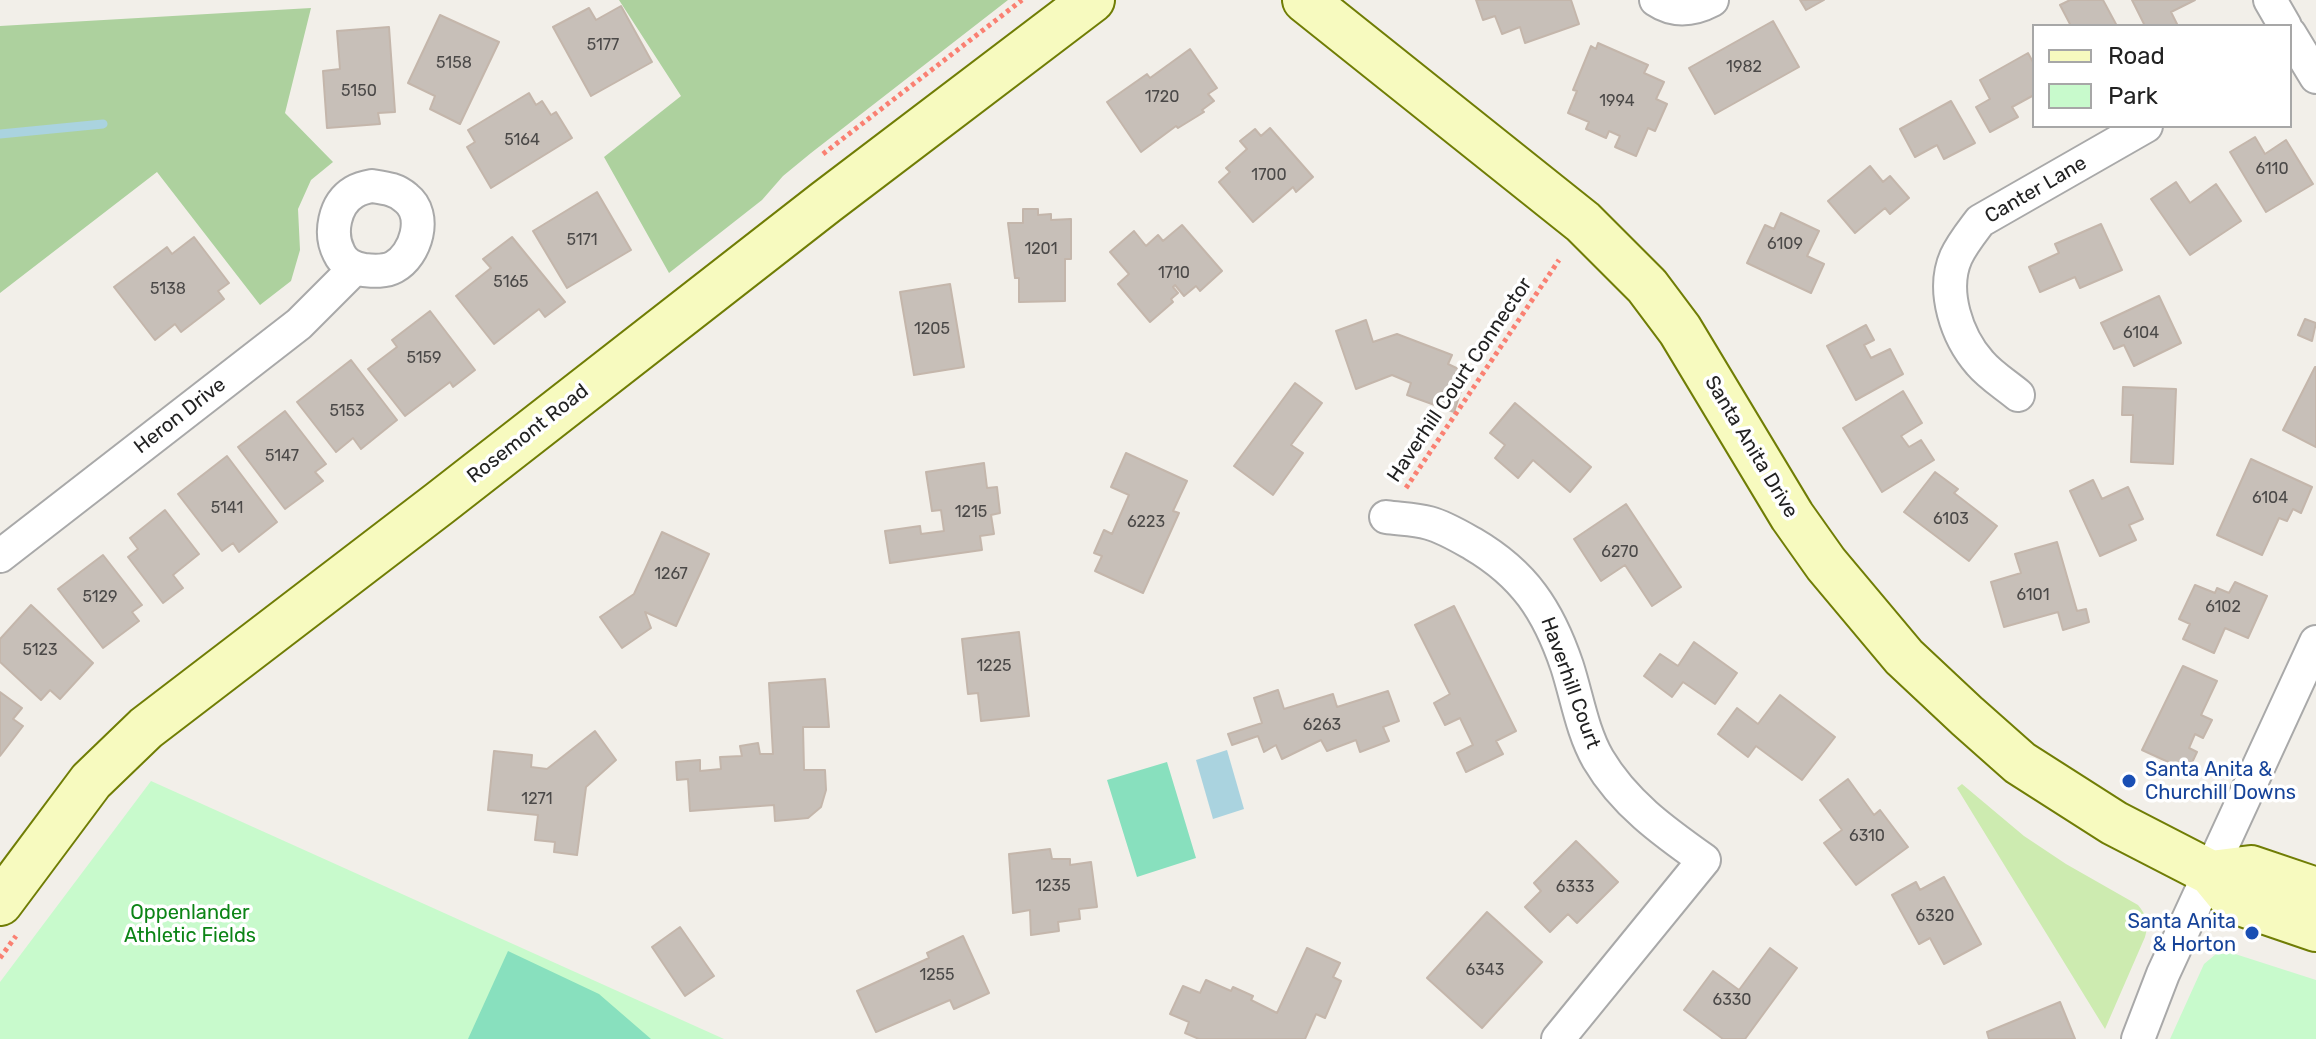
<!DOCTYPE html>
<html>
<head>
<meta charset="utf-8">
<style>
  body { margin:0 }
  #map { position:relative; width:2316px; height:1039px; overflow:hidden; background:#f2efe9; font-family:Rubik,sans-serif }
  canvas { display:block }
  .legend { position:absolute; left:2032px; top:24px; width:260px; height:104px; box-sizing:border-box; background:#fff; border:2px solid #a7a7a7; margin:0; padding:10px 14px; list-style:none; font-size:24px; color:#222 }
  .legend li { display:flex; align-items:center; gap:16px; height:40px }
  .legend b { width:40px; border:2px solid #a7a7a7 }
</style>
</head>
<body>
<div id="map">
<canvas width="2316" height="1039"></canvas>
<ul class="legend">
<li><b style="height:10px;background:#f7fabf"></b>Road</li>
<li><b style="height:22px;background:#c8facc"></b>Park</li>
</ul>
</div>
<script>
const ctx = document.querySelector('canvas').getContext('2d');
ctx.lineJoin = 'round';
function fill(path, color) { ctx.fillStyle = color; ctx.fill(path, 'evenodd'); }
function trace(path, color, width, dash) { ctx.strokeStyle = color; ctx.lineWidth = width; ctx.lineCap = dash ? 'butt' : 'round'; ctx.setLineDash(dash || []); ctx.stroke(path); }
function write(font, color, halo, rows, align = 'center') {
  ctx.font = font + ' Rubik,sans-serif'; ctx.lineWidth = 7; ctx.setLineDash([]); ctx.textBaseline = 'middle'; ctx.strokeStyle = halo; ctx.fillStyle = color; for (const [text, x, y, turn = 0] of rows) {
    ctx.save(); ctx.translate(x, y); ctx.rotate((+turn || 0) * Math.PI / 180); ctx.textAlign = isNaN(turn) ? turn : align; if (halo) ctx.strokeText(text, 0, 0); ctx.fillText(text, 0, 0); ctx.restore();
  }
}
fill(new Path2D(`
  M1962 784 2024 836 2066 864 2138 905C2147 916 2149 924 2145 937L2105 1029 1957 788Z`), '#cdebb0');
fill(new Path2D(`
  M619 0H1008L811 153 783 176 762 200 669 273 604 157 681 96Z
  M311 8 285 113 333 162 311 180 298 209 300 250 291 281 260 305 157 172 0 293V26Z`), '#add19e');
fill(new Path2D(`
  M151 781 724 1039H0V982Z
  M2232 953 2316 980V1039H2170L2204 964 2216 954Z`), '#c8facc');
fill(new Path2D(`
  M1167 762 1196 858 1137 877 1107 780Z
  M508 951 599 994 651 1039H468Z`), '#88e0be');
fill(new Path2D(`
  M1227 750 1244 809 1213 819 1196 760Z`), '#aad3df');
trace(new Path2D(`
  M0 134 103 124`), '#aad3df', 9);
const building = new Path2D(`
  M1476 0H1571L1579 24 1525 43 1520 27 1502 34 1495 16 1483 20Z
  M1800 0H1824L1806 10Z
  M2070 0H2103L2117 26H2071L2060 5Z
  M2132 0H2195L2171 12 2178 26H2145Z
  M621 6 652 62 591 96 553 27 589 8 596 20Z
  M440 15 499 42 460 124 430 109 435 96 408 83Z
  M1773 21 1799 67 1715 114 1689 68Z
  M389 27 395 112 378 113 380 124 327 128 323 71 340 69 337 31Z
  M1598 43 1648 65 1644 73 1664 82 1656 99 1667 104 1655 131 1648 128 1636 156 1615 147 1620 136 1609 131 1606 138 1586 129 1589 122 1568 113 1577 91 1573 90 1591 46 1596 49Z
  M1190 49 1217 88 1208 94 1214 101 1202 110 1204 112 1178 128 1176 126 1141 152 1107 102 1147 74 1150 78Z
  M2028 53 2034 64V95L2012 107 2018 117 1990 132 1976 107 1990 99 1980 80Z
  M529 93 536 105 542 101 551 115 556 112 572 138 491 188 467 147 475 142 468 130Z
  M1951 101 1975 143 1944 159 1937 145 1915 157 1900 129Z
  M1270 128 1313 177 1296 192 1293 187 1253 222 1219 182 1230 172 1226 168 1247 149 1240 141 1255 129 1261 136Z
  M2255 137 2265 154 2286 140 2313 184 2266 212 2230 152Z
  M1870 166 1883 182 1890 176 1909 198 1890 214 1885 208 1855 233 1828 201Z
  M2176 182 2190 203 2216 184 2241 221 2190 255 2151 199Z
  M597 192 631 250 567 288 533 231Z
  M1023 209H1038V215L1051 214V220L1071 219V259H1065V301L1019 302V278H1015L1008 223H1023Z
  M1781 213 1819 231 1807 256 1824 264 1811 293 1747 263 1765 225 1774 229Z
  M2101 224 2122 270 2080 288 2075 277 2040 292 2029 267 2059 253 2055 244Z
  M1182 225 1222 271 1200 291 1196 286 1184 296 1175 285 1173 287 1178 293 1171 299 1173 302 1150 322 1118 284 1129 274 1110 252 1134 231 1146 246 1158 235 1163 241Z
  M194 237 229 283 218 291 224 299 181 332 175 324 155 340 114 287 167 247 172 254Z
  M512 237 565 302 545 317 539 309 494 344 456 296 491 268 483 259Z
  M950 284 964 367 914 375 900 292Z
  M2159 296 2181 343 2134 366 2124 345 2114 349 2101 323Z
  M430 311 475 370 453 387 450 382 405 416 368 369 397 347 392 340Z
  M2305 319 2316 323 2312 341 2298 335Z
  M1366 320 1373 342 1397 334 1452 355 1448 364 1467 373 1454 412 1407 395 1411 383 1392 375 1356 389 1336 331Z
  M1866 325 1874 340 1864 345 1871 358 1890 349 1903 374 1856 400 1827 346Z
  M351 360 397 420 361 449 353 438 336 452 297 402Z
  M2315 367H2316V447L2283 430Z
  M1295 383 1322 403 1291 445 1303 453 1273 495 1234 466Z
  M2123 387 2176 389 2173 464 2131 462 2133 415H2122Z
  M1903 391 1922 423 1901 436 1909 447 1921 440 1934 460 1882 492 1843 428Z
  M1515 403 1591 467 1570 492 1533 460 1518 478 1495 458 1505 445 1490 433Z
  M285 411 326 464 315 472 323 481 285 509 238 447Z
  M1126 453 1187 481 1173 511 1179 513 1143 593 1095 571 1102 556 1094 553 1104 530 1112 534 1129 495 1111 487Z
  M227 456 277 522 239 552 233 543 222 551 178 494Z
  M2251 459 2312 487 2301 513 2293 509 2287 521 2279 518 2262 555 2217 535Z
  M984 463 987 488 997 487 1000 513 991 515 994 534 980 536 982 550 890 563 885 531 920 526 921 534 944 531 941 510 932 511 926 472Z
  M1935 472 1958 489 1954 493 1997 526 1969 561 1904 512Z
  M2093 480 2102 499 2128 487 2143 519 2129 525 2136 540 2100 556 2070 491Z
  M1626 504 1681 587 1652 606 1625 565 1601 581 1574 539Z
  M165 510 199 554 173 575 183 588 163 603 128 557 138 549 130 538Z
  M662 532 709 554 676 626 645 612 651 628 622 648 600 617 634 594Z
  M2057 542 2077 611 2086 609 2089 622 2063 630 2058 612 2004 627 1991 582 2021 573 2015 554Z
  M103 555 142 605 132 612 139 621 103 648 58 589Z
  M2235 582 2267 596 2248 638 2225 628 2214 653 2183 639 2190 624 2179 619 2195 585 2215 593 2217 588 2229 593Z
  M31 605 93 663 60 699 50 690 41 700 0 662V639Z
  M1454 606 1516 731 1496 741 1503 754 1466 772 1457 753 1473 745 1460 718 1445 725 1434 703 1450 694 1415 625Z
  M1019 632 1029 716 981 721 978 693 968 694 962 639Z
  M1694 642 1737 673 1715 704 1683 682 1672 697 1644 676 1660 654 1678 666Z
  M2183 666 2217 681 2201 715 2212 720 2203 738 2195 734 2189 748 2197 752 2188 771 2142 750Z
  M825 679 829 727H803L804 770H825L826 790 821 807 808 818 775 821 774 805 690 811 688 779 677 780 676 762 700 760V771L721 769 720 757 742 756 740 746 758 743 760 754H773L769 683Z
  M1278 690 1284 709 1333 694 1337 707 1388 691 1399 721 1383 727 1389 741 1360 752 1356 740 1327 751 1321 740 1282 759 1276 745 1264 752 1258 736 1232 745 1228 734 1262 723 1254 698Z
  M0 692 22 708 13 719 23 726 0 756Z
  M1780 695 1835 737 1802 780 1756 746 1748 757 1718 734 1737 708 1758 724Z
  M595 731 616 760 586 787 577 855 554 852 555 842 535 840 538 815 488 810 494 751 532 755 531 767 547 769Z
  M1848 779 1874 815 1880 810 1908 847 1856 885 1824 843 1842 830 1820 800Z
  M1576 841 1618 882 1577 923 1568 914 1550 932 1525 907 1541 891 1534 883Z
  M1050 849 1052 859H1070V865L1091 862 1097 907 1079 909 1080 919 1058 922 1059 931 1031 935 1030 910 1013 913 1009 854Z
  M1944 877 1981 944 1944 964 1930 938 1919 944 1892 895 1916 882 1920 890Z
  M1487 912 1542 962 1482 1028 1427 978Z
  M680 927 714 976 685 996 652 947Z
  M963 936 989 993 954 1009 950 1000 876 1032 857 991 929 958 927 953Z
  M1307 948 1340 963 1333 977 1341 981 1325 1018 1316 1014 1305 1039H1199L1185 1033 1189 1022 1170 1014 1183 986 1200 993 1206 980 1231 991 1233 987 1253 996 1251 1000 1277 1013Z
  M1770 948 1797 968 1745 1039H1723L1684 1010 1713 971 1739 990Z
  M2060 1002 2075 1039H1989L1987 1032Z`);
fill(building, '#c7bfb8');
trace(building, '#c4b6ab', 2);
const minor = new Path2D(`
  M1656 0C1674 12 1693 10 1712 0
  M2270 0 2285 26
  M2290 34 2316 77
  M372 186C385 188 396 189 406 198 428 215 416 255 394 267 385 272 374 271 364 270 353 268 344 264 339 253 329 234 334 204 354 192 359 189 366 187 372 186Z
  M2018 395C2006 385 1990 375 1980 363 1957 337 1941 291 1956 257 1962 244 1971 233 1980 221L2146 126
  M1386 517C1400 519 1415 519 1429 523 1444 527 1459 536 1473 544 1524 574 1548 610 1567 666 1577 697 1582 731 1598 759 1624 803 1663 831 1704 860L1558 1039
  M0 556 299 324 354 269
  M2138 1039 2163 974 2316 642`);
const secondary = new Path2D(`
  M1305 0 1583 222 1647 286 1680 330 1792 516 1826 564 1904 657 1967 716 2020 763 2114 823 2211 873 2234 901 2316 929
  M2211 873 2251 868 2316 890
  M0 903 91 781 146 728 440 503 826 202 1092 0`);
trace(minor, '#a9a9a9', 36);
trace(secondary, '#707d05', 48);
trace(new Path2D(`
  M823 154 1022 0
  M1406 488 1559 260
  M0 958 16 936`), '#fa8072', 5, [4, 4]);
trace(minor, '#fff', 32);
trace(secondary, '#f7fabf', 44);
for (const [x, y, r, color] of [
  [2129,781,8,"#1a4fb4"],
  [2252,933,8,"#1a4fb4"]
]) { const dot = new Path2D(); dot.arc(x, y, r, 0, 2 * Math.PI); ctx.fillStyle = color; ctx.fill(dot); trace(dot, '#fff', 3); }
write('16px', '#4b4948', null, [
  ["5177",603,45],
  ["5158",454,63],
  ["1982",1744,67],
  ["5150",359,91],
  ["1720",1162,97],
  ["1994",1617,101],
  ["5164",522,140],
  ["6110",2272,169],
  ["1700",1269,175],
  ["5171",582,240],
  ["6109",1785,244],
  ["1201",1041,249],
  ["1710",1174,273],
  ["5165",511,282],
  ["5138",168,289],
  ["1205",932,329],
  ["6104",2141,333],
  ["5159",424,358],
  ["5153",347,411],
  ["5147",282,456],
  ["6104",2270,498],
  ["5141",227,508],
  ["1215",971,512],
  ["6103",1951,519],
  ["6223",1146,522],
  ["6270",1620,552],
  ["1267",671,574],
  ["6101",2033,595],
  ["5129",100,597],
  ["6102",2223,607],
  ["5123",40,650],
  ["1225",994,666],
  ["6263",1322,725],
  ["1271",537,799],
  ["6310",1867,836],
  ["1235",1053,886],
  ["6333",1575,887],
  ["6320",1935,916],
  ["6343",1485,970],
  ["1255",937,975],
  ["6330",1732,1000]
]);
write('20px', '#222', '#fff', [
  ["Canter Lane",2036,190,-30],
  ["Haverhill Court Connector",1460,380,-56],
  ["Heron Drive",180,416,-38],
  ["Rosemont Road",528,434,-38],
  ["Santa Anita Drive",1751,447,59],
  ["Haverhill Court",1570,683,70]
]);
write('20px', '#164399', '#fff', [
  ["Santa Anita &",2145,770],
  ["Churchill Downs",2145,793],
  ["Santa Anita",2236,922,"right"],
  ["& Horton",2236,945,"right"]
], 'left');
write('20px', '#0c8416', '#fff', [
  ["Oppenlander",190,913],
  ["Athletic Fields",190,936]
]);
</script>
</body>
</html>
